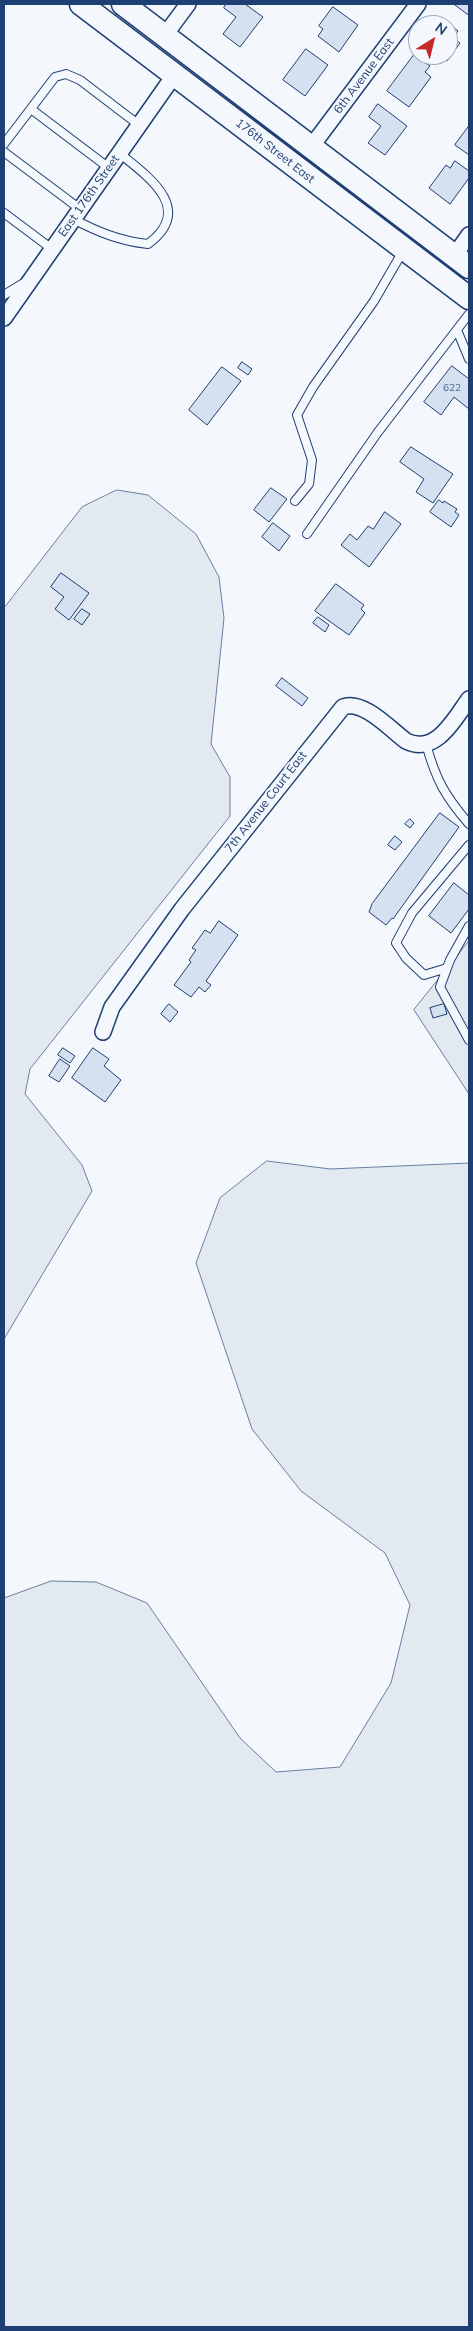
<!DOCTYPE html>
<html>
<head>
<meta charset="utf-8">
<style>
  body { margin:0 }
  #map { position:relative; width:473px; height:2331px; overflow:hidden; background:#f4f7fb; font-family:Mulish,sans-serif }
  canvas { display:block }
  .frame { position:absolute; inset:0; border:5px solid #1d3f73; pointer-events:none }
  .north { position:absolute; left:408px; top:15px; width:50px; height:50px; box-sizing:border-box; background:#f4f7fb; border:1px solid #9eadc5; border-radius:50%; rotate:36deg; font-size:14px; font-weight:700; line-height:20px; text-align:center; color:#1d3f73 }
  .north::after { content:''; display:block; margin:auto; width:18px; height:22px; background:#c62828; clip-path:polygon(50% 0,100% 100%,50% 72%,0 100%) }
</style>
</head>
<body>
<div id="map">
<canvas width="473" height="2331"></canvas>
<div class="frame"></div>
<div class="north">N</div>
</div>
<script>
const ctx = document.querySelector('canvas').getContext('2d');
ctx.lineJoin = 'round';
function fill(path, color) { ctx.fillStyle = color; ctx.fill(path, 'evenodd'); }
function trace(path, color, width, dash) { ctx.strokeStyle = color; ctx.lineWidth = width; ctx.lineCap = dash ? 'butt' : 'round'; ctx.setLineDash(dash || []); ctx.stroke(path); }
function write(font, color, halo, rows, align = 'center') {
  ctx.font = font + ' Mulish,sans-serif'; ctx.lineWidth = 4; ctx.setLineDash([]); ctx.textBaseline = 'middle'; ctx.strokeStyle = halo; ctx.fillStyle = color; for (const [text, x, y, turn = 0] of rows) {
    ctx.save(); ctx.translate(x, y); ctx.rotate((+turn || 0) * Math.PI / 180); ctx.textAlign = isNaN(turn) ? turn : align; if (halo) ctx.strokeText(text, 0, 0); ctx.fillText(text, 0, 0); ctx.restore();
  }
}
const green = new Path2D(`
  M117 490 148 495 196 534 219 577 224 618 211 744 230 777V816L30 1069 25 1094 82 1165 92 1191 4 1339V608L82 507Z
  M469 941V1094L414 1010Z
  M267 1161 330 1169 469 1163V2327H4V1598L51 1581 96 1582 147 1603 240 1738 276 1772 340 1767 391 1683 410 1605 385 1553 301 1491 252 1429 196 1263 220 1198Z`);
fill(green, '#e3e9f0');
trace(green, '#687fa3', 1);
const building = new Path2D(`
  M226 4H245L263 17 240 47 223 34 236 17 224 8Z
  M454 4H469V15Z
  M333 7 358 25 339 52 318 36 323 29 319 26Z
  M441 18 458 31 453 38 460 43 447 61 438 55H448V25H436Z
  M306 49 328 65 305 96 283 80Z
  M414 55 430 66 425 72 431 77 409 107 387 91Z
  M378 104 407 126 385 155 368 143 381 126 369 117Z
  M469 126V155L455 145Z
  M455 161 469 171V178L450 204 429 188 446 165 450 168Z
  M242 362 252 369 248 375 238 368Z
  M452 366 469 379V409L454 397 441 415 424 402Z
  M222 367 241 381 207 425 189 410Z
  M411 447 453 474 433 503 416 492 424 479 400 462Z
  M271 488 287 499 269 522 254 510Z
  M439 500 443 503 444 501 457 509 455 512 459 515 451 527 430 512Z
  M385 512 401 524 369 567 341 545 350 534 357 540 368 526 373 529Z
  M273 523 290 536 279 551 262 537Z
  M61 573 89 593 69 620 55 609 64 597 51 587Z
  M336 584 364 605 361 609 365 613 349 635 315 611Z
  M82 609 90 614 82 625 74 619Z
  M318 617 329 625 325 632 313 623Z
  M282 678 308 698 302 706 276 686Z
  M440 813 459 827 393 919 392 918 386 925 369 912 372 904Z
  M410 819 414 823 410 828 405 824Z
  M395 836 402 842 395 850 388 845Z
  M454 883 469 895V909L451 933 429 916Z
  M219 921 238 935 206 981 211 985 205 992 199 987 191 997 174 985 191 962 189 960 196 950 192 948 205 930 210 933Z
  M169 1004 178 1012 170 1022 161 1014Z
  M444 1004 447 1014 433 1018 430 1008Z
  M63 1048 75 1056 70 1063 58 1055Z
  M93 1048 109 1059 104 1066 121 1080 105 1102 72 1078Z
  M60 1059 70 1066 59 1082 49 1076Z`);
fill(building, '#d5e0f0');
trace(building, '#1d3f73', 1);
const lane = new Path2D(`
  M31 109 109 168
  M4 144 55 77 66 74 80 80 139 125
  M4 152 80 209
  M4 213 52 249
  M73 219C98 232 120 241 148 244 195 209 149 177 119 153
  M4 295 22 284
  M457 330 469 359
  M295 501 309 484 312 460 297 415 313 387 374 301 403 251
  M307 534 378 432 469 314
  M426 744C436 780 445 796 469 824
  M469 926 450 960 440 987 469 1040
  M447 968 424 975 406 958 396 943 412 913 469 845`);
const street = new Path2D(`
  M165 35 188 4
  M311 147 418 4
  M454 256 469 235
  M4 318 175 74
  M103 1032 112 1007 182 909 343 707C363 699 391 730 406 741 436 756 455 718 469 699`);
const primary = new Path2D(`
  M81 4 469 298
  M123 4 469 267`);
trace(lane, '#1d3f73', 10);
trace(street, '#1d3f73', 18);
trace(primary, '#1d3f73', 25);
trace(lane, '#f4f7fb', 8);
trace(street, '#f4f7fb', 15);
trace(primary, '#f4f7fb', 22);
write('10px', '#4b6792', null, [
  ["622",452,388]
]);
write('12px', '#1d3f73', '#f4f7fb', [
  ["6th Avenue East",364,76,-53],
  ["176th Street East",275,151,38],
  ["East 176th Street",89,196,-55],
  ["7th Avenue Court East",266,802,-52]
]);
</script>
</body>
</html>
